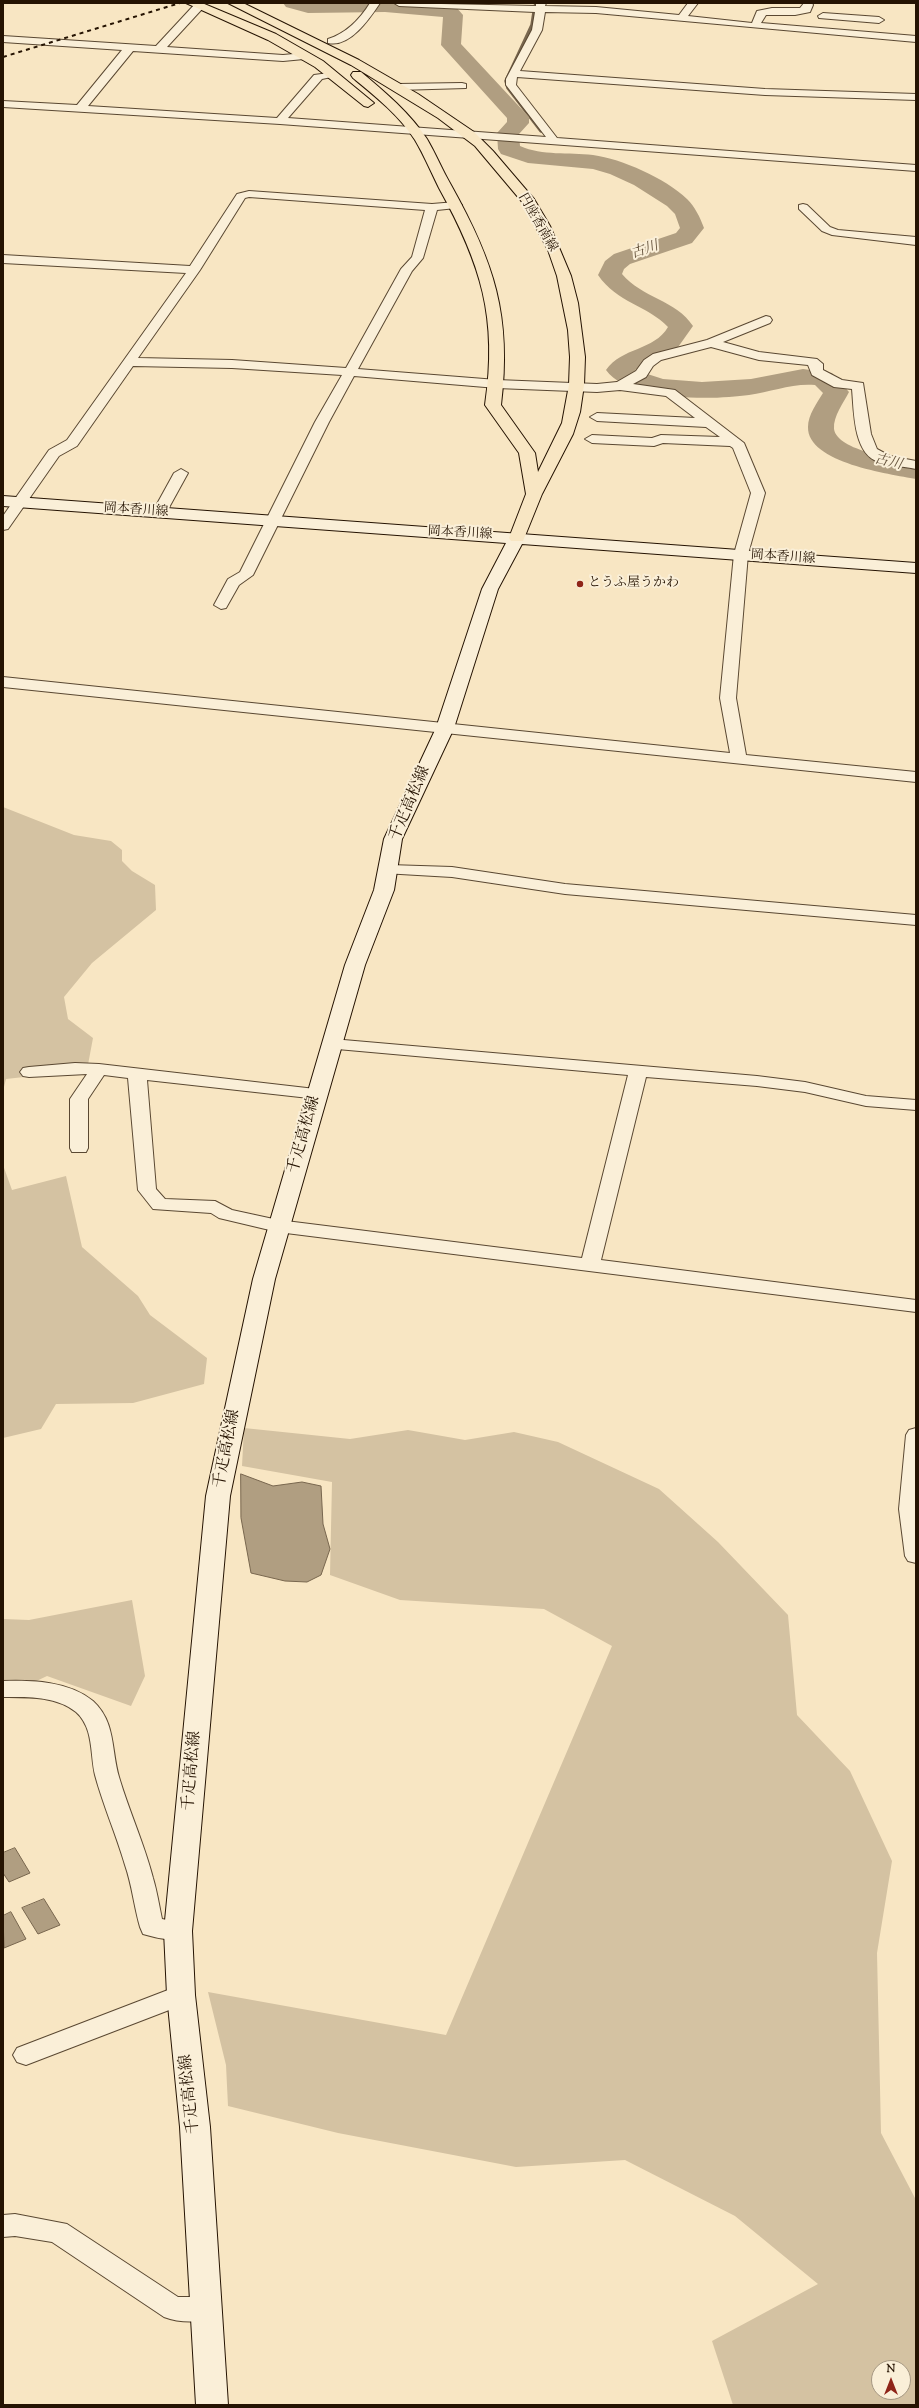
<!DOCTYPE html>
<html>
<head>
<meta charset="utf-8">
<style>
  body { margin:0 }
  #map { position:relative; width:919px; height:2408px; overflow:hidden; background:#f8e6c3; font-family:"Sorts Mill Goudy",serif }
  canvas { display:block }
  .frame { position:absolute; inset:0; border:4px solid #251302; pointer-events:none }
  .north { position:absolute; left:871px; top:2360px; width:40px; height:40px; box-sizing:border-box; background:#faefd8; border:1px solid #a59782; border-radius:50%; rotate:0deg; font-size:11px; font-weight:700; line-height:16px; text-align:center; color:#251302 }
  .north::after { content:''; display:block; margin:auto; width:14px; height:18px; background:#8f2418; clip-path:polygon(50% 0,100% 100%,50% 72%,0 100%) }
</style>
</head>
<body>
<div id="map">
<canvas width="919" height="2408"></canvas>
<div class="frame"></div>
<div class="north">N</div>
</div>
<script>
const ctx = document.querySelector('canvas').getContext('2d');
ctx.lineJoin = 'round';
function fill(path, color) { ctx.fillStyle = color; ctx.fill(path, 'evenodd'); }
function trace(path, color, width, dash) { ctx.strokeStyle = color; ctx.lineWidth = width; ctx.lineCap = dash ? 'butt' : 'round'; ctx.setLineDash(dash || []); ctx.stroke(path); }
function write(font, color, halo, rows, align = 'center') {
  ctx.font = font + ' "Sorts Mill Goudy","Noto Serif JP",serif'; ctx.lineWidth = 4; ctx.setLineDash([]); ctx.textBaseline = 'middle'; ctx.strokeStyle = halo; ctx.fillStyle = color; for (const [text, x, y, turn = 0] of rows) {
    ctx.save(); ctx.translate(x, y); ctx.rotate((+turn || 0) * Math.PI / 180); ctx.textAlign = isNaN(turn) ? turn : align; if (halo) ctx.strokeText(text, 0, 0); ctx.fillText(text, 0, 0); ctx.restore();
  }
}
fill(new Path2D(`
  M3 807 74 835 111 841 122 850V861L132 871 155 885 156 910 92 963 64 997 68 1019 93 1038 87 1070 6 1079 3 1091Z
  M3 1165 12 1190 66 1176 82 1247 138 1296 150 1315 207 1358 204 1384 133 1403 56 1404 41 1429 3 1438Z
  M244 1428 350 1439 408 1430 465 1440 514 1432 558 1442 659 1489 718 1542 788 1615 797 1715 850 1771 892 1861 877 1953 881 2133 916 2200V2405H733L712 2341 818 2284 735 2216 625 2160 516 2167 338 2133 228 2106 226 2065 208 1992 446 2035 612 1646 544 1609 400 1600 330 1575 332 1482 242 1466ZM879 2368H903V2392H879Z
  M132 1600 145 1676 131 1706 47 1676 3 1697V1619L29 1620Z`), '#d4c2a2');
const water = new Path2D(`
  M241 1474 273 1486 302 1482 321 1486 323 1524 330 1549 321 1575 307 1582 285 1581 251 1573 241 1518Z
  M15 1848 30 1873 9 1882 3 1873V1853Z
  M44 1899 60 1925 38 1934 22 1908Z
  M11 1912 26 1939 4 1948 3 1916Z`);
fill(water, '#b09e81');
trace(water, '#78664e', 1);
trace(new Path2D(`
  M535 7 536 3
  M534 12 532 25 506 81 508 88 541 131`), '#78664e', 3.5);
fill(new Path2D(`
  M283 3H423L456 7 463 15 461 44 529 117V123L519 134 520 146C543 156 568 152 593 155 622 159 665 178 687 199 695 207 700 217 704 228L692 243 630 264 624 269 622 274C642 298 676 300 693 326L676 350 635 370 663 379 702 382 751 379 803 369 832 373 849 392C844 402 833 416 834 429 837 451 898 459 916 463V479C890 474 807 463 808 427 808 415 817 403 823 393L815 385C792 383 771 392 749 395 714 400 629 402 606 370 622 347 654 351 668 327 647 305 617 303 598 275L605 261 614 254 676 233 680 228 675 214 667 206 634 185 610 174 593 169 528 163 501 154 498 149 497 133 507 122V118L441 45 443 17 385 12 308 13 286 7Z`), '#b09e81');
const street = new Path2D(`
  M199 3 204 6 203 8 167 47 283 55 304 53 309 56 304 59 283 61 133 51 88 106 277 118 314 75 336 72V76L322 79 288 118 546 137 506 85V79L532 30 535 12 399 6 394 3 536 6V3H546L545 6 596 7 679 15 688 3H698L688 16 752 23 757 11 772 8H800L804 3H812L813 5 810 12 795 15H766L761 23 916 36V42L596 13 545 12 542 30 520 71 765 89 916 94V100L765 95 517 77 516 85 557 138 916 165V171L280 124 3 107V101L77 105 122 50 3 42V36L156 46 195 4Z
  M370 3H380C370 18 350 48 328 43V39C347 33 360 19 370 3Z
  M823 13 879 17 884 20 879 23 819 18 818 16Z
  M462 83 466 84V88L398 90 393 87 398 84Z
  M249 191 432 204 456 202 462 205 456 208 437 210 423 258 412 271 358 369 497 380 597 384 617 382 636 371 644 360 653 354 707 340 766 316 770 317 772 320 770 323 723 342 759 352 817 359 823 364V370L842 380 863 383 871 434 877 449 890 456 916 461V469C903 466 889 466 876 461 853 451 854 410 852 389L834 387 812 375 808 365 759 360 711 347 661 360 653 366 646 377 633 384 675 390 744 443 765 493 748 554 736 698 746 755 916 772V782L3 687V677L730 753 720 698 734 554 751 493 733 448 730 446 663 443 654 446 592 443 585 439 592 435 652 438 661 435 720 437 706 427 597 421 590 417 597 413 695 418 666 396 620 390 597 392 497 388 354 376 329 422 253 575 239 585 226 608 221 609 214 605 228 579 240 572 315 422 342 375 232 368 133 366 77 446 59 456 8 529 3 530V516L49 450 67 440 186 273 3 263V255L190 266 237 194ZM249 197 425 210 412 257 401 269 346 368 232 360 138 358 200 270 245 198Z
  M803 204 807 205 830 227 838 230 916 237V245L832 235 822 231 799 209V205Z
  M181 469 188 473 166 513 159 517 154 516 152 513 174 473Z
  M389 865 452 867 565 884 916 915V925L565 894 452 877 383 873 381 870 383 867Z
  M332 1039 757 1076 805 1082 866 1096 916 1100V1110L866 1106 805 1092 757 1086 646 1077 601 1260 916 1300V1312L278 1232 219 1218 211 1213 153 1209 138 1190 128 1078 104 1075 88 1099V1148L86 1152H72L70 1148V1099L87 1074 29 1077 23 1076 20 1072 23 1068 29 1067 75 1063 99 1064 324 1090 327 1094 324 1098 318 1099 147 1080 156 1189 165 1199 215 1201 232 1210 278 1220 582 1258 628 1075 326 1048 323 1044 326 1040Z
  M916 1428V1563L908 1561 905 1556 899 1509 906 1435 909 1430Z
  M3 1681C32 1680 69 1681 93 1701 116 1722 111 1750 119 1777 129 1811 144 1843 153 1878 157 1891 159 1905 162 1919L187 1924 190 1931 187 1938C173 1942 157 1938 143 1934L140 1927C134 1906 132 1885 125 1865 116 1834 103 1805 95 1775 90 1754 94 1728 76 1712 56 1696 28 1697 3 1697Z
  M181 1985 190 1988 193 1995 190 2002 26 2065 17 2062 13 2055 17 2048Z
  M15 2214 67 2224 178 2297H206L216 2301 220 2309 216 2317C200 2323 180 2323 164 2317L52 2242 15 2236 3 2237V2215Z`);
const secondary = new Path2D(`
  M3 496 916 563V573L522 544 498 589 454 728 402 839 394 890 365 965 275 1279 230 1496 192 1931 195 1995 210 2127 228 2405H196L180 2127 167 1995 164 1931 206 1496 253 1279 345 965 374 890 384 839 436 728 482 589 506 543 3 506Z`);
const primary = new Path2D(`
  M186 3H202L276 34 323 61 374 103 368 107 364 106 315 67 268 40Z
  M228 3H243L359 60 418 94 474 132 493 151 534 199 550 226 571 276 578 303 585 357 584 385 580 412 573 434 542 494 523 541H511L509 538 526 494 519 453 485 405C498 318 481 264 439 188 431 172 424 155 415 140 399 115 375 96 353 78L351 75 353 72H361C385 92 410 113 427 139 436 154 442 170 451 185 494 262 512 316 501 405L535 453 538 472 562 423 569 385 570 357 568 330 557 276 548 250 523 203 475 146 438 118 351 65Z`);
trace(street, '#5a4832', 2);
trace(secondary, '#251302', 2);
trace(primary, '#251302', 2);
fill(street, '#faefd8');
fill(secondary, '#faefd8');
fill(primary, '#f8e6c3');
trace(new Path2D(`
  M3 57 180 3`), '#251302', 2, [4, 4]);
for (const [x, y, r, color] of [
  [580,584,4,"#8f2418"]
]) { const dot = new Path2D(); dot.arc(x, y, r, 0, 2 * Math.PI); ctx.fillStyle = color; ctx.fill(dot); trace(dot, '#faefd8', 1.5); }
write('13px', '#251302', '#faefd8', [
  ["円座香南線",537,223,60],
  ["岡本香川線",136,511,4],
  ["岡本香川線",460,534,3],
  ["岡本香川線",783,558,4]
]);
write('13px', '#251302', '#faefd8', [
  ["とうふ屋うかわ",588,584]
], 'left');
write('italic 14px', '#64523b', '#faefd8', [
  ["古川",645,251,-19],
  ["古川",888,463,14]
]);
write('16px', '#251302', '#faefd8', [
  ["千疋高松線",411,804,-67],
  ["千疋高松線",305,1135,-74],
  ["千疋高松線",228,1449,-79],
  ["千疋高松線",193,1771,-85],
  ["千疋高松線",191,2094,-96]
]);
</script>
</body>
</html>
